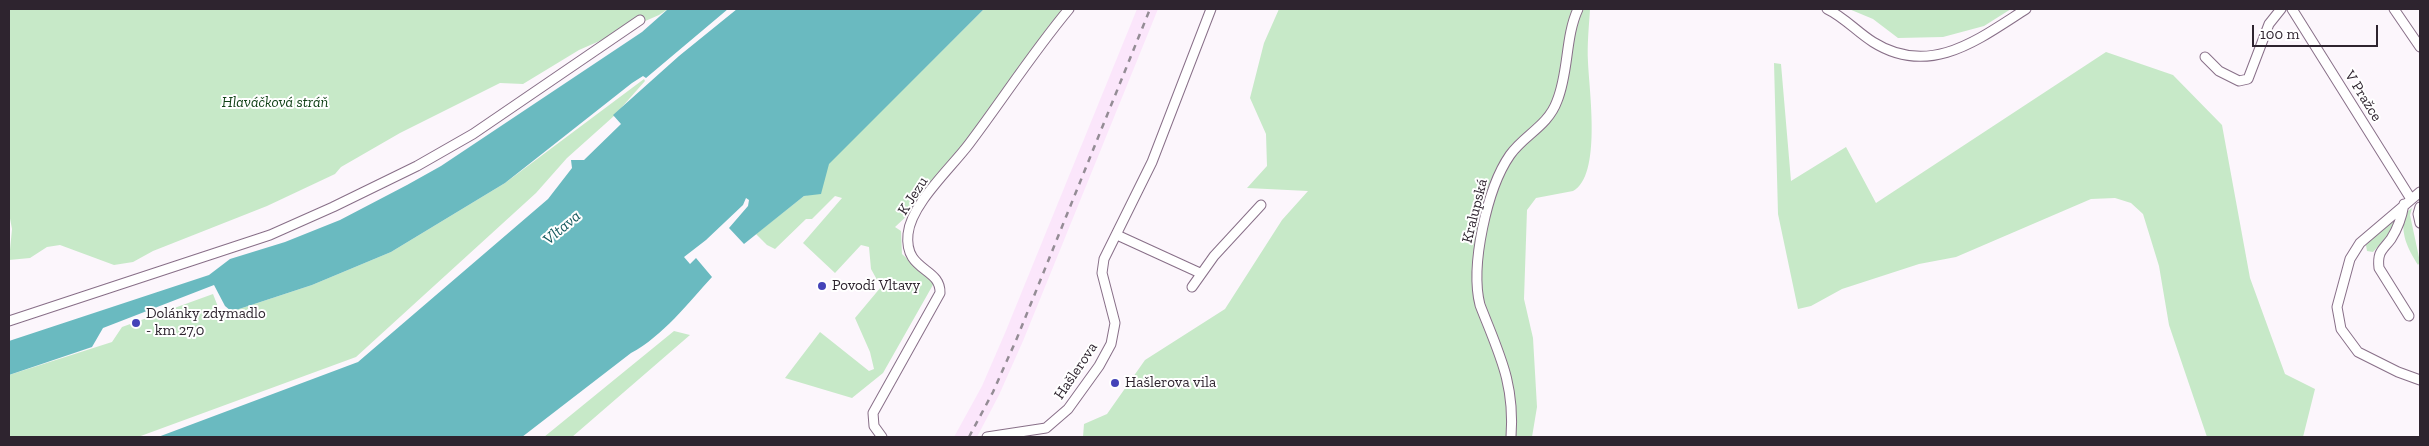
<!DOCTYPE html>
<html>
<head>
<meta charset="utf-8">
<style>
  body { margin:0 }
  #map { position:relative; width:2429px; height:446px; overflow:hidden; background:#fcf6fc; font-family:"Zilla Slab",serif }
  canvas { display:block }
  .frame { position:absolute; inset:0; border:10px solid #2e242f; pointer-events:none }
  .scale { position:absolute; left:2252px; top:25px; width:126px; height:22px; box-sizing:border-box; border:2px solid #2e242f; border-top:0; padding-left:6px; font-size:15px; line-height:18px; white-space:nowrap; color:#2e242f; -webkit-text-stroke:4px #fff; paint-order:stroke }
</style>
</head>
<body>
<div id="map">
<canvas width="2429" height="446"></canvas>
<div class="frame"></div>
<div class="scale">100 m</div>
</div>
<script>
const ctx = document.querySelector('canvas').getContext('2d');
ctx.lineJoin = 'round';
function fill(path, color) { ctx.fillStyle = color; ctx.fill(path, 'evenodd'); }
function trace(path, color, width, dash) { ctx.strokeStyle = color; ctx.lineWidth = width; ctx.lineCap = dash ? 'butt' : 'round'; ctx.setLineDash(dash || []); ctx.stroke(path); }
function write(font, color, halo, rows, align = 'center') {
  ctx.font = font + ' "Zilla Slab",serif'; ctx.lineWidth = 4; ctx.setLineDash([]); ctx.textBaseline = 'middle'; ctx.strokeStyle = halo; ctx.fillStyle = color; for (const [text, x, y, turn = 0] of rows) {
    ctx.save(); ctx.translate(x, y); ctx.rotate((+turn || 0) * Math.PI / 180); ctx.textAlign = isNaN(turn) ? turn : align; if (halo) ctx.strokeText(text, 0, 0); ctx.fillText(text, 0, 0); ctx.restore();
  }
}
fill(new Path2D(`
  M1137 9H1158L1023 341 999 395 977 437H954L982 386 1005 333Z`), '#fbe6fb');
fill(new Path2D(`
  M9 9H668L659 15 579 50 523 84 500 83 400 133 341 167 335 174 267 206 153 251 133 262 114 265 60 245 47 247 30 258 9 260 12 229 9 213Z
  M984 9H1069L925 199 895 227 901 231 902 254 934 283 883 373 852 398 785 378 820 332 869 371 874 369 870 352 855 318 881 287 871 269 869 247 861 245 835 273 803 243 842 198 835 196 812 219H806L775 249 767 245 756 234 804 196 821 191 828 164Z
  M1279 9H1590C1589 26 1587 45 1588 62 1589 90 1602 176 1573 191L1536 198 1527 210 1524 299 1533 338 1537 407 1532 437H1083L1084 424 1107 414 1145 360 1225 309 1282 220 1308 191 1247 188 1267 166 1266 134 1250 98 1264 43Z
  M1849 9H2011L1984 26 1943 37 1898 38 1873 19Z
  M2106 52 2173 75 2222 125 2250 278 2285 374 2315 389 2303 437H2207L2169 325 2159 266 2143 214 2131 203 2115 198 2091 199 1956 257 1919 264 1842 289 1811 306 1798 309 1778 214 1774 63 1781 64 1791 181 1846 147 1876 203Z
  M644 79 645 81 614 116 567 158 536 193 356 357 138 437H9V375L112 342 122 327 213 294 220 312H230L312 285 391 252 505 183Z
  M2412 208 2410 215 2420 262 2418 265C2407 247 2401 235 2404 214Z
  M2393 220 2396 221 2391 232 2373 252 2367 251 2366 245Z
  M674 331 690 335 572 437H544Z`), '#c7e9c8');
fill(new Path2D(`
  M668 9H728L646 78 643 76 632 83 505 183 391 252 312 285 236 310 231 311 225 306 214 285 103 328 92 347 9 375V341L209 275 230 259 285 242 340 220 407 185 441 166 642 32Z
  M737 9H984L829 164 821 194 804 196 744 244 729 228 748 206 749 200 746 198 743 205 706 240 684 257 690 264 696 258 712 277C688 303 663 336 631 353L522 437H158L358 362 548 199 572 168 571 160H584L621 124 613 115 679 56Z`), '#6abac0');
const minor = new Path2D(`
  M1827 9C1844 17 1857 32 1873 42 1930 78 1979 39 2026 9
  M2292 9 2411 199
  M2394 9 2420 47
  M2205 57 2219 71 2239 81 2248 79 2269 24 2281 9
  M2420 192 2360 243 2350 259 2337 307 2341 329 2358 352 2398 372 2420 380
  M2404 204C2402 216 2398 228 2391 239 2383 250 2377 251 2379 268L2409 316
  M2420 207 2418 214 2420 223
  M1117 235 1200 273
  M1192 287 1214 256 1261 205
  M9 321 270 235 333 207 417 166 473 134 640 20
  M882 437 874 426 873 413 940 293C941 267 904 272 908 234 911 204 951 168 969 144 1003 99 1033 52 1069 9
  M987 437 1046 428 1068 409 1099 366 1111 344 1115 323 1102 273 1104 259 1152 162 1211 9
  M1511 437C1515 383 1499 354 1480 305 1470 266 1487 188 1510 155 1524 135 1548 126 1557 101 1569 72 1565 37 1578 9`);
trace(minor, '#886f88', 11);
trace(minor, '#fff', 9);
trace(new Path2D(`
  M969 437 993 392 1017 338 1150 9`), '#948c95', 2.5, [6, 6]);
for (const [x, y, r, color] of [
  [822,286,5,"#4443b8"],
  [136,323,5,"#4443b8"],
  [1115,383,5,"#4443b8"]
]) { const dot = new Path2D(); dot.arc(x, y, r, 0, 2 * Math.PI); ctx.fillStyle = color; ctx.fill(dot); trace(dot, '#fff', 2); }
write('15px', '#2e242f', '#fff', [
  ["V Pražce",2363,96,58],
  ["K Jezu",913,196,-57],
  ["Kralupská",1475,211,-76],
  ["Hašlerova",1076,371,-56]
]);
write('italic 15px', '#124218', '#fff', [
  ["Hlaváčková stráň",275,103]
]);
write('15px', '#2e242f', '#fff', [
  ["Povodí Vltavy",832,286],
  ["Dolánky zdymadlo",146,314],
  ["- km 27,0",146,331],
  ["Hašlerova vila",1125,383]
], 'left');
write('italic 16px', '#175b5f', '#fff', [
  ["Vltava",562,228,-40]
]);
</script>
</body>
</html>
